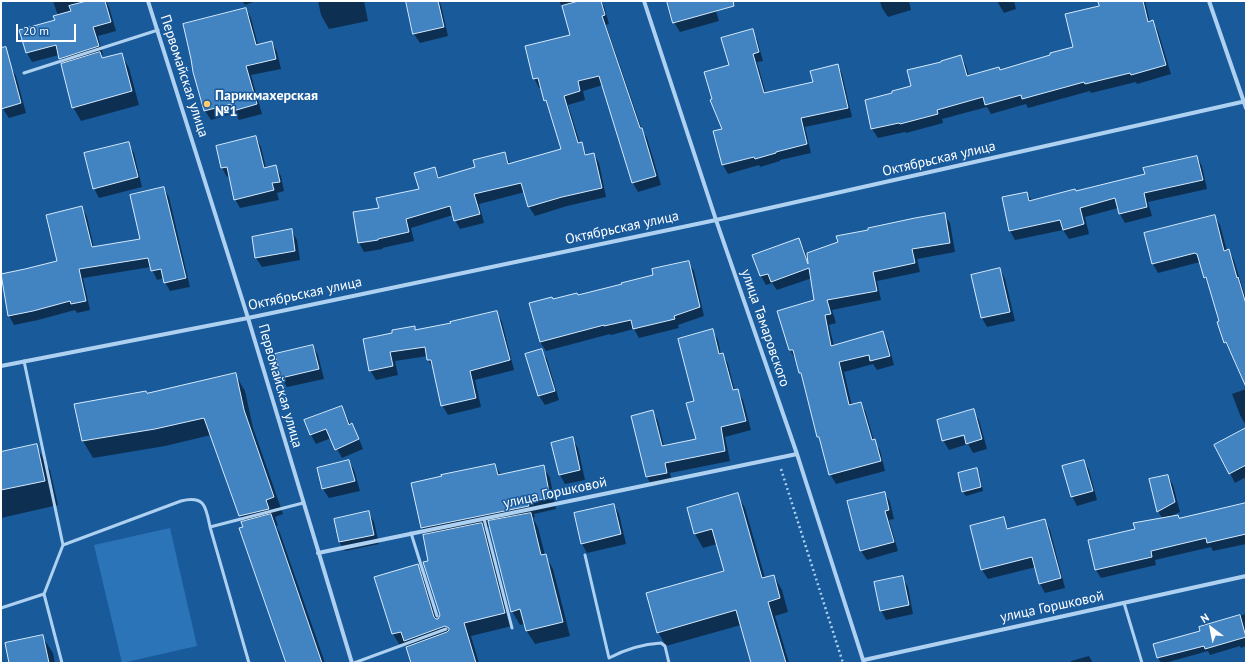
<!DOCTYPE html>
<html>
<head>
<meta charset="utf-8">
<style>
  body { margin:0 }
  #map { position:relative; width:1247px; height:664px; overflow:hidden; background:#195a9b; font-family:"PT Sans",sans-serif }
  canvas { display:block }
  .frame { position:absolute; inset:0; border:2px solid #fff; pointer-events:none }
  .north { position:absolute; left:1191px; top:608px; width:40px; height:40px; -webkit-text-stroke:3px #195a9b; paint-order:stroke; rotate:328deg; font-size:11px; font-weight:700; line-height:16px; text-align:center; color:#fff }
  .north::after { content:''; display:block; margin:auto; width:14px; height:18px; background:#fff; clip-path:polygon(50% 0,100% 100%,50% 72%,0 100%) }
  .scale { position:absolute; left:16px; top:24px; width:60px; height:18px; box-sizing:border-box; border:2px solid #fff; border-top:0; padding-left:5px; font-size:12px; line-height:14px; white-space:nowrap; color:#fff; -webkit-text-stroke:3px #195a9b; paint-order:stroke }
</style>
</head>
<body>
<div id="map">
<canvas width="1247" height="664"></canvas>
<div class="frame"></div>
<div class="north">N</div>
<div class="scale">20 m</div>
</div>
<script>
const ctx = document.querySelector('canvas').getContext('2d');
ctx.lineJoin = 'round';
function fill(path, color) { ctx.fillStyle = color; ctx.fill(path, 'evenodd'); }
function trace(path, color, width, dash) { ctx.strokeStyle = color; ctx.lineWidth = width; ctx.lineCap = dash ? 'butt' : 'round'; ctx.setLineDash(dash || []); ctx.stroke(path); }
function write(font, color, halo, rows, align = 'center') {
  ctx.font = font + ' "PT Sans",sans-serif'; ctx.lineWidth = 3; ctx.setLineDash([]); ctx.textBaseline = 'middle'; ctx.strokeStyle = halo; ctx.fillStyle = color; for (const [text, x, y, turn = 0] of rows) {
    ctx.save(); ctx.translate(x, y); ctx.rotate((+turn || 0) * Math.PI / 180); ctx.textAlign = isNaN(turn) ? turn : align; if (halo) ctx.strokeText(text, 0, 0); ctx.fillText(text, 0, 0); ctx.restore();
  }
}
fill(new Path2D(`
  M170 528 197 646 122 663 94 545Z`), '#2c74b8');
fill(new Path2D(`
  M53 1H106L109 7 116 31 98 36 103 55 101 56 103 59 121 54 129 68 139 105 81 121 73 107 64 64 59 55 32 62 27 53 56 21 58 16Z
  M242 1H256L245 5Z
  M318 1H364L368 21 329 29 321 15Z
  M412 1H439L441 5 448 36 420 43 414 34Z
  M559 1H601L604 6 609 24 606 25 642 130 647 138 661 185 638 192 633 183 603 85 583 91 585 100 568 105 580 143H581L587 156 594 154 599 163 606 197 567 206 535 216 529 207 525 192 479 204 484 223 460 229 455 220 453 215 411 228 414 241 382 248 383 249 364 252 359 243 380 209 420 190 434 168 440 178 476 168 505 153 511 165 562 149 542 87 539 88 534 78 571 36 564 10Z
  M669 1H713L719 21 680 32 674 22Z
  M880 1H909L911 10 888 17 882 8Z
  M997 1H1014L1016 9 1004 13Z
  M1099 1H1145L1150 22H1153L1158 31 1171 74 1137 84 1136 82 1091 93 1090 91 1028 108 1026 104 991 114 987 107 942 119 943 123 906 133 905 132 878 138 872 129 866 100 894 94 912 87 943 63 961 56 966 66 969 77 999 68 1001 71 1075 48 1100 7Z
  M246 9 251 18 258 45 272 42 277 52 281 69 251 75 262 114 239 120 235 113 211 120 205 111Z
  M752 31 757 39 763 61 757 62 766 94 814 82 837 65 842 74 852 117 805 127 811 153 780 160V161L760 167 759 165 728 174 723 165 714 132 723 129 730 66Z
  M10 66 16 76 26 113 9 118 3 109 1 100V69Z
  M256 137 261 147 266 168 275 166 281 176 284 191 277 193 279 200 240 208 235 199 230 176 227 177 222 168Z
  M128 143 134 153 142 187 99 198 94 188Z
  M1197 157 1202 166 1207 189 1148 202 1152 216 1125 223 1120 214 1118 208 1085 217 1089 234 1069 239 1063 230 1015 240 1010 231 1003 198 1027 193 1032 201 1076 192 1146 175Z
  M164 188 169 197 190 287 170 291 165 282 164 278 157 280 151 267 83 278 90 310 77 313 75 310 38 320 14 325 9 316 3 281H1V275L25 270 58 262 82 208 87 217 94 248 141 240Z
  M944 214 950 223 955 252 917 259 920 272 877 281 881 300 832 310 836 323 829 325 834 346 883 333 888 342 894 365 877 370 873 364 844 372 852 406 861 403 866 413 874 441 880 450 885 471 836 484 830 474 822 444 818 437 804 378 800 373 796 359H795L790 350 779 311 815 301 812 278 777 290 772 283 766 285 761 276 799 239 804 249 808 259 870 230Z
  M1214 216 1220 225 1227 251H1229L1234 260 1246 299V385L1232 351 1230 352 1225 342 1220 322 1210 287 1205 278 1200 262 1158 273 1153 264Z
  M291 230 297 240 300 260 262 267 256 258 253 238Z
  M688 262 694 271 704 316 678 325 679 328 639 338 634 329 611 335 610 334 546 351 540 342 553 300 578 296 654 276Z
  M1000 269 1005 279 1015 321 987 327 982 318 972 275Z
  M497 312 502 322 514 370 475 380 481 407 448 415 442 405 434 369 428 360V356L395 361 398 375 376 380 370 370 394 334 414 327 416 331 452 324Z
  M712 330 718 340 721 355 723 354 728 364 735 391 737 390 743 400 751 430 725 437 730 461 670 473 672 482 652 486 647 477 652 411 658 421 664 446 697 440 696 402Z
  M313 346 318 355 324 379 287 387 282 378Z
  M541 350 547 359 559 400 545 405 539 396 527 355Z
  M235 374 245 391 253 428 283 514 275 517 278 526H276L280 533 325 663H287L244 527V522L240 516 211 435 165 446 93 458 83 441 147 394Z
  M1246 389V424H1245L1240 415 1232 394Z
  M342 407 351 425H352L357 434 363 449 342 458 331 438 316 444 311 435 306 421Z
  M973 411 979 420 987 449 973 453 968 444 949 450 943 440 938 420ZM968 433 969 435 944 441V439Z
  M1246 429V477L1235 483 1230 473Z
  M572 438 578 448 585 480 565 484 560 475 552 443Z
  M36 446 50 470 58 505 1 518V453Z
  M349 461 354 470 360 491 329 498 323 489 318 469Z
  M1084 461 1089 470 1097 500 1077 506 1072 496Z
  M495 465 501 475 543 466 550 478 556 509 534 514 535 517 533 518 538 528 545 555 553 569 570 636 535 644 526 630 525 624 520 625 512 611 490 527 484 528 489 537 512 626 471 636 479 663H412L407 645 401 647 393 634 376 578 417 565 425 578 438 621 441 615 429 561 427 535 422 528Z
  M976 469 979 473 983 491 966 496 963 492Z
  M1168 476 1173 485 1180 512 1171 516 1179 519 1246 504V544L1213 551 1211 547 1155 560 1156 565 1101 578 1096 570 1136 530 1162 518 1158 511Z
  M885 493 890 502 894 519 889 520 898 551 867 560 861 551 848 502Z
  M737 494 745 508 765 578 774 576 782 590 788 612 775 616 789 663H752L741 625 666 646 658 632 725 572 717 544 703 548 695 534Z
  M614 505 619 514 626 544 587 553 582 544Z
  M369 513 374 522 379 544 345 551 339 542 335 520Z
  M1003 519 1009 530 1045 520 1050 530 1065 588 1045 593 1040 584 1036 567 988 579 982 570 971 527Z
  M902 577 908 587 913 614 886 620 881 610Z
  M1246 614V646L1241 648 1240 646 1210 655 1208 651 1165 663H1161L1158 658 1154 645 1201 632 1200 628Z
  M42 636 53 653 55 663H10Z
  M1089 656 1093 663H1071V661Z`), '#0007');
const building = new Path2D(`
  M87 1H105L111 22 93 27 99 46 59 59 56 45 26 53 19 30 55 20 53 16 71 11 69 6Z
  M406 1H438L444 27 413 34Z
  M579 1H601L605 15 602 16 640 128H642L656 176 632 183 599 76 578 81 580 91 564 96 578 143 582 142 585 155 594 153 602 188 562 197 528 207 521 183 474 194 480 214 454 221 450 206 406 219 409 232 378 239V240L358 243 353 212 379 208 376 198 419 189 414 173 435 167 438 178 475 167 473 160 505 152 508 164 561 149 546 100 544 101 538 78 533 79 525 46 570 35 562 6Z
  M667 1H733L734 6 673 23Z
  M1098 1H1143L1148 22 1153 20 1166 65 1131 75 1130 73 1085 84 1084 82 1022 99 1021 95 985 105 983 97 937 110 938 114 900 124 899 123 871 129 865 100 892 93V91L911 86 907 70 941 62V61L961 55 967 76 999 67 1000 70 1050 55V53L1073 47 1065 14 1099 6Z
  M246 8 256 45 272 41 276 59 246 66 257 104 233 111 231 104 204 111 193 72 191 59 183 24Z
  M753 29 759 52 753 54 764 93 813 82 810 71 838 64 848 108 801 118 807 144 776 152V153L755 159 754 157 722 165 713 131 722 129 710 100 712 99 704 72 729 65 721 38Z
  M6 47 21 103 1 109V48Z
  M100 52 102 58 122 53 132 91 72 108 61 64Z
  M256 136 264 168 276 165 280 182 272 183 274 190 234 200 227 167 221 168 216 146Z
  M129 142 138 177 93 189 84 153Z
  M1197 156 1203 180 1144 193 1147 207 1119 214 1115 198 1080 208 1084 224 1063 230 1060 220 1009 231 1002 197 1027 192 1029 201 1075 189 1076 191 1145 174 1143 168Z
  M164 187 186 278 164 283 161 269 151 271 148 258 79 269 86 301 71 304 70 301 33 311 8 316 1 274 25 269 57 261 46 215 82 206 92 247 140 239 130 195Z
  M945 213 950 243 912 249 915 263 873 272 877 291 827 300 831 314 825 315 831 346 883 331 890 356 870 361 869 355 839 362 849 405 861 402 872 440 875 439 881 461 829 475 819 437H817L801 373H799L793 350H789L777 311 814 300 809 268 771 282 768 274 760 276 752 255 799 238 808 264 807 253 838 242 836 236 868 230V228L915 218Z
  M1215 215 1224 251 1229 249 1237 278 1238 277 1246 304V387L1226 342 1224 343 1217 322 1219 321 1206 277 1204 278 1197 254H1196L1195 253 1152 264 1144 233Z
  M292 229 295 251 255 258 252 237Z
  M689 261 700 307 674 316 675 319 633 329 631 320 604 326V325L540 342 529 303 552 297 553 299 577 293 578 295 622 284 621 283 653 275 652 269Z
  M1000 268 1010 312 981 318 971 275Z
  M497 311 510 360 470 371 476 398 441 406 431 360H427L425 347 390 352 393 366 369 371 363 339 392 333V330L415 326V330L451 323 450 322Z
  M713 329 719 354 723 353 733 390 738 389 746 421 721 427 725 451 665 463 667 473 646 477 631 416 653 410 662 446 696 439 686 403 694 401 678 339Z
  M313 345 319 369 281 378 275 354Z
  M542 349 555 391 538 396 525 354Z
  M236 373 244 410 274 497 266 500 269 509 239 516 204 418 155 429 82 441 74 404 146 391 147 393Z
  M342 406 349 425 352 423 359 439 335 450 326 429 310 435 304 420Z
  M974 409 982 439 966 444 964 435 942 441 937 420Z
  M1246 428V465L1229 474 1214 445Z
  M573 437 580 470 559 475 551 443Z
  M37 444 45 481 1 490V452Z
  M349 460 355 481 322 489 317 468Z
  M1084 460 1093 491 1071 497 1062 466Z
  M495 464 498 475 544 465 550 498 528 502 529 506 421 528 411 483 442 476 441 475Z
  M977 468 981 487 962 492 958 473Z
  M1168 475 1175 502 1157 512 1149 479Z
  M885 492 889 510 885 511 894 542 860 551 847 501Z
  M738 493 762 578 774 575 780 598 768 602 786 663H751L736 610 657 633 646 593 724 571 712 529 694 534 687 508Z
  M1246 503V534L1207 543 1206 538 1151 551 1152 557 1095 570 1088 540 1135 529 1133 523 1178 515 1179 518Z
  M614 504 621 534 581 544 574 513Z
  M369 511 374 535 339 542 334 519Z
  M531 513 541 555 546 554 563 622 526 631 520 609 511 612 488 521Z
  M271 514 322 663H286L239 528 243 527 241 522Z
  M1004 517 1007 529 1045 519 1061 578 1039 584 1032 557 981 570 970 526Z
  M482 523 505 613 464 623 476 663H411L406 647 447 632 449 630V628L445 626 404 641 401 632 392 634 374 577 418 564 434 617 436 619H438L440 615 423 562 428 561 423 535Z
  M903 576 909 605 880 611 874 582Z
  M1240 615 1246 637 1205 649 1204 646 1157 658 1153 644 1200 631 1199 627Z
  M43 635 49 663H9L5 643Z`);
fill(building, '#4283c1');
trace(building, '#d6eafc', 1);
trace(new Path2D(`
  M781 469 843 663`), '#afd1f1', 2.5, [2, 3]);
trace(new Path2D(`
  M24 73 158 30
  M24 361 63 545 44 594
  M484 519 512 628
  M411 533 437 616
  M63 545 181 501C205 495 206 507 210 527
  M585 555 609 658C624 650 644 644 661 643L665 646 669 663
  M1124 603 1142 663
  M1 608 44 594 62 663
  M249 663 210 527 303 503
  M354 663 446 629`), '#afd1f1', 3);
trace(new Path2D(`
  M148 1 248 318 352 663
  M644 1 716 220 797 454 864 663
  M1209 1 1246 108
  M1 366 248 318 716 220 1246 101
  M318 553 797 454
  M864 660 1246 576`), '#afd1f1', 4);
for (const [x, y, r, color] of [
  [207,104,4,"#ffcc6f"]
]) { const dot = new Path2D(); dot.arc(x, y, r, 0, 2 * Math.PI); ctx.fillStyle = color; ctx.fill(dot); trace(dot, '#195a9b', 1.5); }
write('14px', '#fff', '#195a9b', [
  ["Первомайская улица",184,76,72],
  ["Октябрьская улица",939,159,-13],
  ["Октябрьская улица",622,228,-12],
  ["Октябрьская улица",305,294,-12],
  ["улица Тамаровского",765,328,71],
  ["Первомайская улица",280,386,74],
  ["улица Горшковой",555,493,-12],
  ["улица Горшковой",1052,607,-12]
]);
write('bold 14px', '#fff', '#195a9b', [
  ["Парикмахерская",215,96],
  ["№1",215,112]
], 'left');
</script>
</body>
</html>
